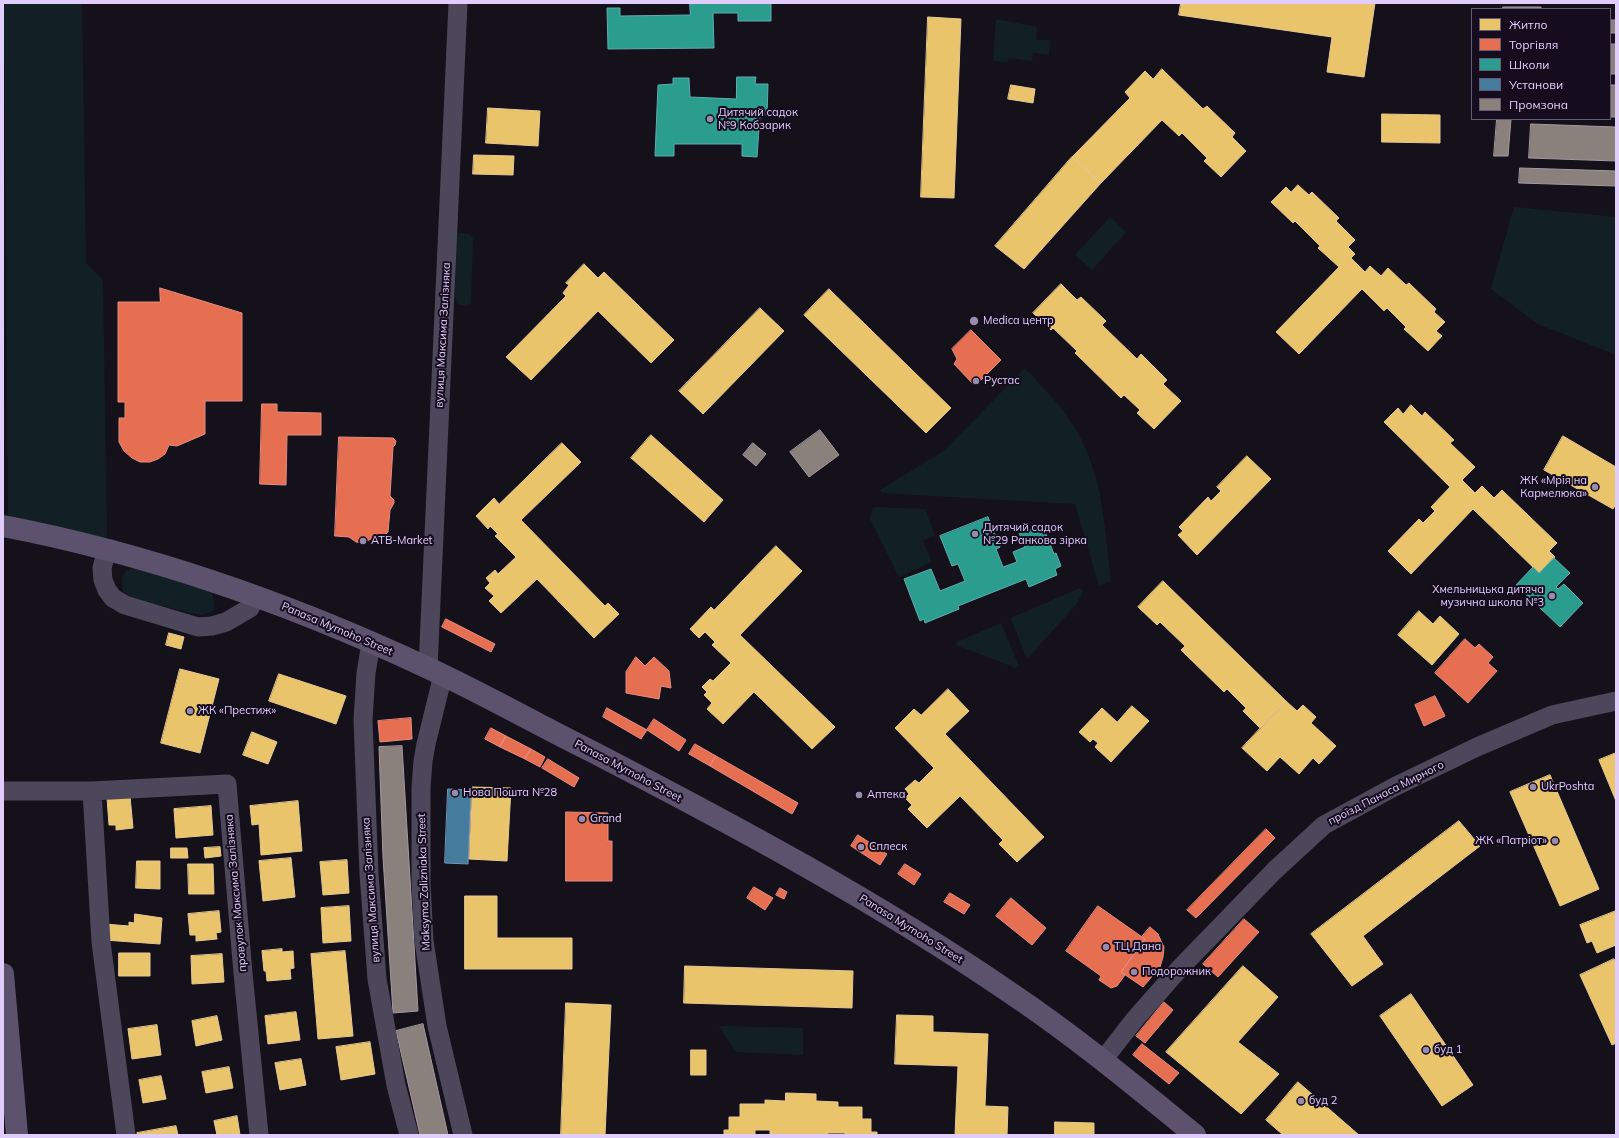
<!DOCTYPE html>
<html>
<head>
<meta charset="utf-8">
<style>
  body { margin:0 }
  #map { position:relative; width:1619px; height:1138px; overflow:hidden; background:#15111a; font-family:Mulish,sans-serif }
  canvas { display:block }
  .frame { position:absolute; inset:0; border:4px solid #e0cdfc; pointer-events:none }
  .legend { position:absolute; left:1471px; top:8px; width:140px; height:112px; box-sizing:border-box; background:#150d1e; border:1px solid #665a77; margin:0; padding:5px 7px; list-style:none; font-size:12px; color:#e0cdfc }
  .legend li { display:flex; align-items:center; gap:8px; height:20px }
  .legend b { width:20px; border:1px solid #665a77 }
</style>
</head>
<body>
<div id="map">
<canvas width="1619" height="1138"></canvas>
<div class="frame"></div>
<ul class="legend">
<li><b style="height:11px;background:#e9c46a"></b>Житло</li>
<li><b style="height:11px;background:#e76f51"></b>Торгівля</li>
<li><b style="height:11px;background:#2a9d8f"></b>Школи</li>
<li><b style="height:11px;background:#457b9d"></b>Установи</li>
<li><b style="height:11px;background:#8a817c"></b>Промзона</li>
</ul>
</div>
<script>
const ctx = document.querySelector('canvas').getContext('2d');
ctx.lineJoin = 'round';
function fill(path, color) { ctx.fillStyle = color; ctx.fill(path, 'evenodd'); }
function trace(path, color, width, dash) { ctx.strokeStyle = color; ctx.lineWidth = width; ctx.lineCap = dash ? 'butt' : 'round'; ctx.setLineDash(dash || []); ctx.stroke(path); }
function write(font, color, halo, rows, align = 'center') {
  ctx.font = font + ' Mulish,sans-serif'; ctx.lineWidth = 4; ctx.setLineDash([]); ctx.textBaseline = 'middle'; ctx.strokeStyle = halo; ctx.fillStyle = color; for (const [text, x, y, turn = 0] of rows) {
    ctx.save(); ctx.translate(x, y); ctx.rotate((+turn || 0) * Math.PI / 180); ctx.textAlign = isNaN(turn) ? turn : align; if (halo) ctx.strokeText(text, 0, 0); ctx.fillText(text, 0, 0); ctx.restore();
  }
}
fill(new Path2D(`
  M4 3H82L86 263 103 280 107 541 8 519Z
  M996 19 1037 27 1036 40H1050L1049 55 1033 53 1032 61 1009 58 1007 62 993 61Z
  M1514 207 1616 217V355L1538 324 1491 289Z
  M1110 217 1126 232 1092 270 1075 255Z
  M458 233 470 234 473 238 471 304 465 306 457 304 455 296 456 239Z
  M1025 368C1038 383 1053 397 1065 413 1103 464 1104 522 1111 581L1099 586 1075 504 882 493 880 490 945 450Z
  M873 507 925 509 935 535 923 541 932 562 899 577 870 519Z
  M137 566 212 592C216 608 217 612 200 615L134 599 123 591C120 576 122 572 137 566Z
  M1080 588 1083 592 1076 605 1027 659 1011 619 1013 617Z
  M1001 623 1019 666 1016 668 956 645 957 642Z
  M719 1026 803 1028V1055L736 1052Z`), '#122026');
const homes = new Path2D(`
  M1181 3H1375L1364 77 1327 72 1332 37 1179 15Z
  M928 17 961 19 954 198 921 197Z
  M1162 69 1203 109 1207 106 1235 133 1232 137 1246 151 1221 177 1204 161 1207 158 1182 133 1179 136 1162 120 1101 183 1072 157 1130 98 1125 92 1145 71 1153 79Z
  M1011 85 1035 89 1033 103 1008 99Z
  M488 108 540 111 538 146 486 143Z
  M1382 114 1440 115V143L1382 142Z
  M474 155 514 156 513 175 473 174Z
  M1072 157 1101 183 1024 269 995 246Z
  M1298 185 1309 195 1312 192 1339 218 1336 221 1355 240 1348 247 1355 254 1351 258 1365 272 1370 266 1381 276 1388 268 1406 285 1409 283 1436 309 1434 312 1445 322 1436 331 1442 336 1428 351 1404 329 1406 327 1387 308 1384 311 1362 289 1299 354 1276 332 1339 267 1318 248 1320 246 1295 221 1293 223 1271 202 1286 187 1291 192Z
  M584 264 598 278 604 272 674 340 651 363 598 311 531 380 506 357 566 296 563 293 569 285 566 283Z
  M1061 284 1077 300 1081 297 1106 321 1102 325 1137 359 1141 354 1167 380 1163 384 1181 401 1154 429 1137 413 1140 410 1124 395 1121 398 1075 353 1077 351 1053 328 1051 330 1033 313Z
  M829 289 951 408 926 433 804 315Z
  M760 308 784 331 703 414 679 391Z
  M1411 405 1422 416 1425 412 1454 440 1450 443 1475 467 1462 480 1475 493 1482 486 1494 498 1502 490 1557 543 1549 551 1555 557 1539 573 1473 509 1411 574 1388 551 1419 519 1423 523 1435 511 1431 507 1450 487 1384 422 1398 408 1403 414Z
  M651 435 723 500 704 522 631 458Z
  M1563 436 1616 467V504L1613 509 1544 470Z
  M562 443 581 462 521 520 605 606 608 603 619 614 594 638 537 579 501 613 489 601 494 596 485 588 490 583 486 578 495 570 498 574 516 557 495 536 498 534 490 526 488 529 476 516 494 498 499 504Z
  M1247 456 1271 479 1197 555 1178 535 1183 531 1179 527 1208 497 1211 501 1221 491 1217 487Z
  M776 546 802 571 740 635 835 727 812 749 754 692 723 724 707 709 712 703 704 695 707 692 702 687 710 679 713 681 731 663 712 645 715 642 705 632 699 638 690 629 711 607 714 610Z
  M1163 581 1286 701 1260 728 1243 711 1246 708 1227 689 1224 692 1181 650 1185 646 1160 622 1157 625 1138 607Z
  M1419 611 1433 624 1440 616 1459 634 1432 665 1398 635Z
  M169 633 184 637 181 649 166 645Z
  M180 669 219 679 200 753 161 743Z
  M279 674 346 696 336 724 269 701Z
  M948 689 969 711 945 734 1044 837 1017 862 999 844 1003 840 960 796 927 828 908 809 912 805 905 798 909 794 905 789 915 780 919 783 934 768 895 728 914 709 921 715Z
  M1286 701 1297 711 1303 705 1316 717 1311 723 1336 746 1319 764 1313 758 1299 774 1280 757 1267 771 1242 748Z
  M1132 706 1149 721 1111 762 1095 747 1098 743 1093 739 1090 742 1079 732 1102 708 1117 722Z
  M252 732 277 742 268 764 243 755Z
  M1616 753V801L1599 760Z
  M1550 775 1599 889 1560 906 1510 792Z
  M472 787 511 788 507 861 469 859Z
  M130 796 133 828 116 830V825H109L107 798Z
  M298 801 302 851 261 855 259 824 252 825 250 806Z
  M211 806 213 835 176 838 174 809Z
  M1459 821 1480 846 1363 936 1383 964 1352 986 1311 934Z
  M220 847 221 856 205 858 204 848Z
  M171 848H187L188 858H171Z
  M291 858 295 897 263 901 259 861Z
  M347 860 349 893 323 895 320 862Z
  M137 861H160V889L136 888Z
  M188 864H213L214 894H189Z
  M465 896H497V938H572V969H465Z
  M349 906 351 941 323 943 321 908Z
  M219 911 221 932 216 933 217 939 196 941V935H190L188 914Z
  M1616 911V945L1597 953 1592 941 1587 943 1580 925Z
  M135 914 162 918 160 944 104 940 105 924 129 926V922L134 923Z
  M282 949V952L293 951 294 968 290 969 291 979 267 981 266 971H264L262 951Z
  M345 951 353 1036 318 1039 311 954Z
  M119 953H150V976H119Z
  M222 954 224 982 192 984 191 956Z
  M1614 959 1616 964V1043L1612 1045 1580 975Z
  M685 966 853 971 852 1008 684 1003Z
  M1243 966 1278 997 1238 1042 1279 1074 1241 1114 1166 1052Z
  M1411 994 1473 1085 1442 1106 1380 1016Z
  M566 1003 611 1005 605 1135H561Z
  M296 1012 300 1040 268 1044 265 1016Z
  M897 1015 933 1016V1032L988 1034 985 1106 1008 1107 1007 1135H955L958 1066 895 1064Z
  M217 1016 222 1040 196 1046 192 1021Z
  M157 1025 161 1055 132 1059 128 1029Z
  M370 1042 375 1074 341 1080 336 1047Z
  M691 1050H706V1075H691Z
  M301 1059 306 1085 280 1090 275 1063Z
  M229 1067 233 1088 206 1093 202 1072Z
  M161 1076 166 1099 143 1103 139 1080Z
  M1298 1082 1359 1135H1283L1266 1120Z
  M786 1093 816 1094V1101L838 1102V1107H862V1119H871V1132H877V1135H845V1133H828L827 1135H789L770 1134V1130H755V1135H724V1130H729V1117H740V1104H765V1100L785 1101Z
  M237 1116 240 1135H217L214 1121Z
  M1055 1122 1094 1123V1135H1055Z
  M176 1126 178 1135H138L137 1133Z`);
fill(homes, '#e9c46a');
trace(homes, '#e6c796', 1);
const shops = new Path2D(`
  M160 288 242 313V401H205V434L177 446 169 445 165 454 158 459 150 462H140L132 458 124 451 119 442V418H125V402H118V302H160Z
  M971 330 1001 360 978 383 973 384 954 364 957 359 952 349Z
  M262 404H277V412L321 413V435H287L286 485 260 484Z
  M339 437 393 438 396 441 395 445 393 447 390 496 394 500V503L390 510 388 532 384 536 375 537 363 543 356 542 349 537 335 536Z
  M446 619 495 644 491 652 442 627Z
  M1465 639 1475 648 1479 644 1493 657 1488 663 1497 671 1468 703 1435 673Z
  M636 657 645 666 654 657 669 671 671 688 661 686 659 699 626 693V672Z
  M1435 696 1445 716 1424 726 1415 705Z
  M607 708 647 730 641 739 603 717Z
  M411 718 412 739 380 742 378 721Z
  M654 719 686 740 679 751 647 730Z
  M491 728 506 736 500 747 485 739Z
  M506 736 531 749 525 759 500 747Z
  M695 744 716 756 710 766 689 754Z
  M531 749 545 757 540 767 525 759Z
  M716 756 798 803 792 814 710 766Z
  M548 759 579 778 574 787 542 768Z
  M566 812 608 813V841H612V881H566Z
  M1266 829 1275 838 1196 918 1187 910Z
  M858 835 887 854 880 865 851 846Z
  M905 864 921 874 914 885 898 874Z
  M754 887 773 898 765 910 747 898Z
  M780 888 787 892 784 899 776 895Z
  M950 893 970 905 964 914 944 902Z
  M1011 898 1046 928 1032 945 996 916Z
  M1098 906 1145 939 1121 972 1125 975 1117 986 1111 988 1099 980 1101 976 1066 951Z
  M1244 919 1259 932 1218 977 1203 964Z
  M1150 927 1158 934 1161 941 1164 947 1163 957 1160 967 1143 987 1121 972 1145 939 1142 937Z
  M1164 1002 1173 1010 1145 1043 1136 1036Z
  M1142 1044 1179 1073 1169 1084 1133 1055Z`);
fill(shops, '#e76f51');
trace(shops, '#e58b84', 1);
const schools = new Path2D(`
  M690 3H771V21H738V13H713L714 48 608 49 607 8H620V16L690 15Z
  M737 77H756L755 84H768L767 115H760L757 157 742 156V144H674V156H655L658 85 673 84V78H689L690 97 736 99Z
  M988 517 1000 547 996 549 1003 567 1017 562 1013 552 1025 547 1019 533 1042 524 1054 554 1056 553 1061 566 1055 569 1057 575 1029 587 1026 579 958 606 959 609 925 623 924 619 920 621 904 579 931 569 940 591 965 581 958 564 952 566 940 536Z
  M1554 558 1570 573 1556 587 1558 589 1564 584 1583 603 1560 627 1516 585 1533 567 1539 573Z`);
fill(schools, '#2a9d8f');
trace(schools, '#61abb0', 1);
const public = new Path2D(`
  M448 789 471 790 468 864 445 863Z`);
fill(public, '#457b9d');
trace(public, '#7494ba', 1);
const industry = new Path2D(`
  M1503 7H1541V9H1503Z
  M1610 20H1616V33H1610Z
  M1610 44H1616V74H1610Z
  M1610 85H1616V117H1610Z
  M1497 119H1511L1508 156H1494Z
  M1531 124 1616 127V161L1529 158Z
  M1520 168 1616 171V186L1519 183Z
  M820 430 839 455 809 477 790 452Z
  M753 443 766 454 756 466 743 455Z
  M402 746 418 1011 393 1013 383 857 379 747Z
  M423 1024 448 1135H420L396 1031Z`);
fill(industry, '#8a817c');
trace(industry, '#a498a2', 1);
trace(new Path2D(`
  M110 549 105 557 102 568 103 580 107 590 113 598 125 605 198 627 212 626 226 622 250 608 256 596
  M371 643 366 673 363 720 369 874 377 979 396 1085 409 1135
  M428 668 458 3
  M443 675 426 744 423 761 421 788V883L424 941 437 1026 463 1135
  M3 791H92L227 784 243 973 259 1135
  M92 791 101 942 126 1135
  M1103 1060 1135 1019 1180 968 1275 870 1324 825 1396 786 1477 747 1552 715 1616 701`), '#4d475b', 19);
trace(new Path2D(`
  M3 526C150 554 291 604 426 667 482 693 535 723 589 750 734 825 878 902 1012 994 1076 1037 1135 1086 1195 1135
  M3 974 17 1135`), '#5c526e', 22);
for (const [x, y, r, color] of [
  [710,119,4,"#998bad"],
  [974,321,5,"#998bad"],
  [976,381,4,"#998bad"],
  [1595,487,4,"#998bad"],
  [975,534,4,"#998bad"],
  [363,541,4,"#998bad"],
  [1552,596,4,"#998bad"],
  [190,711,4,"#998bad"],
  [1533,787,4,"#998bad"],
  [455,793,4,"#998bad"],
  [859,795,4,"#998bad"],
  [582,819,4,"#998bad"],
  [1555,841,4,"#998bad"],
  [861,847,4,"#998bad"],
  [1106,947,4,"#998bad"],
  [1134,972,4,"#998bad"],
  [1426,1050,4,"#998bad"],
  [1301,1101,4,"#998bad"]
]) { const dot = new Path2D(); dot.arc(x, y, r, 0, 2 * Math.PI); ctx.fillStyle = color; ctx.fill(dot); trace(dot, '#150d1e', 1.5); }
write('11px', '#e0cdfc', '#150d1e', [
  ["Дитячий садок",718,113],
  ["№9 Кобзарик",718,126],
  ["Medica центр",983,321],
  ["Рустас",984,381],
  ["ЖК «Мрія на",1587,481,"right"],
  ["Кармелюка»",1587,494,"right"],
  ["Дитячий садок",983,528],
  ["№29 Ранкова зірка",983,541],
  ["ATB-Market",371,541],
  ["Хмельницька дитяча",1544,590,"right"],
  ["музична школа №3",1544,603,"right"],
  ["ЖК «Престиж»",198,711],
  ["UkrPoshta",1541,787],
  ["Нова Пошта №28",463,793],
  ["Аптека",867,795],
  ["Grand",590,819],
  ["ЖК «Патріот»",1547,841,"right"],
  ["Сплеск",869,847],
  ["ТЦ Дана",1114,947],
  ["Подорожник",1142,972],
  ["буд 1",1434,1050],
  ["буд 2",1309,1101]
], 'left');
write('11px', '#e0cdfc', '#150d1e', [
  ["вулиця Максима Залізняка",443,335,-87],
  ["Panasa Myrnoho Street",337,629,23],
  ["Panasa Myrnoho Street",628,771,28],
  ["проїзд Панаса Мирного",1386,793,-27],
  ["Maksyma Zalizniaka Street",424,882,-92],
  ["вулиця Максима Залізняка",371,890,-94],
  ["провулок Максима Залізняка",236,893,-95],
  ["Panasa Myrnoho Street",911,929,32]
]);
</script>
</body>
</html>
